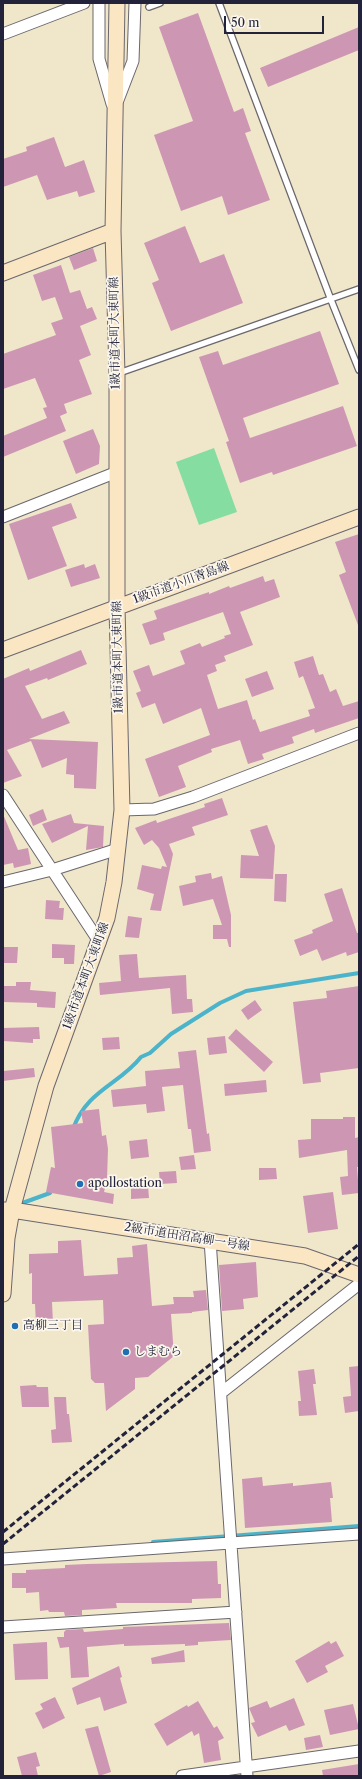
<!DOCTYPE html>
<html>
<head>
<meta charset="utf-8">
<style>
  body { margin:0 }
  #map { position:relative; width:362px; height:1779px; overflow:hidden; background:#f0e6ca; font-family:"Libre Caslon Text",serif }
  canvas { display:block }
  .frame { position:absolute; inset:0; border:4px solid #22223b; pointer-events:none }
  .scale { position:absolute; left:224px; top:16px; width:100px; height:18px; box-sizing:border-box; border:2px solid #22223b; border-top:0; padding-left:5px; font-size:12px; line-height:14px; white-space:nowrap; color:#22223b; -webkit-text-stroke:3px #fbf7ec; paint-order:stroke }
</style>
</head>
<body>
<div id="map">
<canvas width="362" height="1779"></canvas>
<div class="frame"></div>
<div class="scale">50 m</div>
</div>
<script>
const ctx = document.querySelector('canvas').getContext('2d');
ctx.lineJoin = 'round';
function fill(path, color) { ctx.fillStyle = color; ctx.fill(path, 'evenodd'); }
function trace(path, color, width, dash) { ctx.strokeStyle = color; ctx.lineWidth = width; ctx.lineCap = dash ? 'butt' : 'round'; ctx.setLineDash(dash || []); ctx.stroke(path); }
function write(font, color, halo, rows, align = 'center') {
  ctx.font = font + ' "Libre Caslon Text","Noto Serif JP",serif'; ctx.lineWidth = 3.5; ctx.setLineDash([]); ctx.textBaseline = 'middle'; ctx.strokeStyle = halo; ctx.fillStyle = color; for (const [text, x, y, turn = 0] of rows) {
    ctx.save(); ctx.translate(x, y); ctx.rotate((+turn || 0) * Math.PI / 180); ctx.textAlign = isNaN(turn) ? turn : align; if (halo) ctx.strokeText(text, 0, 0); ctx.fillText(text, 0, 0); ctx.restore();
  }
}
fill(new Path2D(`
  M214 448 237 512 199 525 176 462Z`), '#85dda2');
trace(new Path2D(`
  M73 1129C87 1090 119 1085 141 1057L150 1053 171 1034 220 1003 246 991 359 973
  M17 1205 50 1193 53 1188
  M153 1542 359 1526`), '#4cb4ca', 4);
fill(new Path2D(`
  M198 13 234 112 243 108 251 131 245 133 270 200 228 215 222 196 181 211 154 135 193 121 159 27Z
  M359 27V50L268 87 260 68Z
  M54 137 65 167 84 160 95 192 79 197 77 191 47 200 37 175 3 187V159L27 151 26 147Z
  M185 226 200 263 224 254 243 303 171 331 152 283 159 280 144 243Z
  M93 248 97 261 74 270 69 257Z
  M61 265 70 293 80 290 87 309 92 307 97 319 80 326 91 355 79 360 92 394 64 404 67 413 60 416 66 431 3 457V436L47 418 43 408 47 407 35 378 3 389V354L56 335 51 323 63 319 55 297 42 301 33 275Z
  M320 331 339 384 243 418 250 438 343 406 357 446 273 475 272 472 240 483 226 442 229 441 199 357 218 351 223 365Z
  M93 429 100 446 99 464 76 474 63 441Z
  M71 503 77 518 52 527 67 566 28 580 9 524Z
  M359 534V625H358L339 575 346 572 335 542Z
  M84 564 85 568 95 564 100 578 71 587 65 570Z
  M263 576 265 582 274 579 280 597 240 612 253 645 224 656 226 661 215 665 217 671 207 675 218 709 247 700 253 720 255 719 260 732 310 716 308 710 315 708 303 676 299 678 294 662 313 656 319 675 323 674 330 692 336 689 343 706 359 701V718L315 733 314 729 292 737 294 743 262 754 264 759 248 764 240 740 211 749 212 752 178 766 186 787 159 797 145 759 210 735 201 708 163 724 155 703 142 708 136 693 141 691 133 671 149 665 153 676 185 664 180 651 200 643 202 647 225 638 224 636 231 634 223 612 163 633 165 640 150 645 142 624 157 619 154 611 209 592V594L229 586 230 588Z
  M81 650 87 664 48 680 47 678 25 686 42 719 64 711 70 723 29 739 98 742 96 789 74 788V775L66 774 67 758 42 768 31 741 7 750 22 776 3 783V679L29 668 30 671Z
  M267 671 274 689 252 697 245 679Z
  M222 798 228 815 192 827 195 835 169 844 173 854 161 911 150 910 154 894 137 889 142 865 161 869 162 866 167 867 159 848 152 840 144 845 135 828 156 820 157 823 205 807 204 804Z
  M43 809 47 820 33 826 29 815Z
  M3 814 18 850 28 848 31 864 14 868 13 863 3 865Z
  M71 814 74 823 104 826 103 847 86 850 88 826 52 843 42 824Z
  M267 825 275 846 273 879 240 878 241 855 259 856 250 830Z
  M211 873 212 879 222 876 231 915V947H229L227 939H213V925H222L213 899 183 906 179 886 196 882 195 876Z
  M275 874H287L286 902 274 901Z
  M342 888 357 933H359V952L347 956 346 952 322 961 317 949 300 956 294 940 313 933 312 930 333 921 324 894Z
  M46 900 60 901 59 908H64L63 920 45 919Z
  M128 916 142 918 139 938 125 937Z
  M52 944 75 945 74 964H64V958H52Z
  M3 947H18L17 963H3Z
  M137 954 139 978 186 975 187 999H192L193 1012 172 1014 170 988 100 995 99 983 121 981 119 955Z
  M16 982H31L30 990 56 992 55 1008 37 1007V1003L3 1002V986H16Z
  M359 986V1068L320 1073 321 1082 303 1084 293 1002 327 998 326 991Z
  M255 1000 262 1010 248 1020 241 1010Z
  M39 1027 40 1039H33V1043L3 1041V1028Z
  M236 1029 273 1062 264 1072 228 1038Z
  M225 1036 227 1053 209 1055 207 1038Z
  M119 1037 120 1049 103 1050 102 1038Z
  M196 1050 207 1134 209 1133 211 1151 194 1153 191 1129H188L183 1085 162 1087 165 1111 147 1113 146 1104 113 1107 111 1090 146 1086 145 1071 180 1068 178 1052Z
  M34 1068 35 1077 3 1081V1071Z
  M266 1080 267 1092 225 1096 224 1084Z
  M99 1109 102 1136 106 1135 108 1149 107 1180 104 1192 114 1194 113 1204 46 1192 51 1167 55 1168 51 1127 83 1123 81 1111Z
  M343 1117H355V1138L359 1137V1167H357L359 1193 342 1195 340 1177 348 1176 347 1150 299 1158 298 1140 311 1139V1119H343Z
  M147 1139 149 1157 131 1159 129 1141Z
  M194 1155 196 1169 181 1170 179 1157Z
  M259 1168H276L277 1179 259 1180Z
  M176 1171 177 1183 160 1184 159 1172Z
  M148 1186 149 1198 131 1199V1187Z
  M333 1192 338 1229 308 1233 303 1196Z
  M81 1240 84 1276 118 1274 117 1258 133 1257 132 1246 147 1244 152 1306 174 1304 173 1297H194L193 1291 206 1290 208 1310 192 1312V1313L171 1314 174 1356 148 1377 135 1378V1389L106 1411 104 1383H95L91 1379 88 1325 104 1324 103 1300 52 1302 53 1323 36 1324 35 1304H32V1273L29 1274V1254L58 1253V1241Z
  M256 1262 258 1297 243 1299 244 1309 222 1311 219 1265Z
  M359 1366V1411L345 1413 343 1397 351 1396 349 1367Z
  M314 1369 316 1384H313L317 1415 299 1416 298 1401H301L298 1371Z
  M36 1385 37 1387H48L49 1407H22L20 1386Z
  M54 1397H66L67 1414H69L72 1442 52 1443 51 1430 56 1429Z
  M262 1477 263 1486 293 1483V1486L331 1482 333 1498H330L332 1522 245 1528 242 1479Z
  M217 1561 218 1584H221V1598L192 1599V1603H116L117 1608 82 1610V1615L65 1616 64 1612H49L48 1610 40 1611 39 1592 26 1593V1588H12V1573H26V1570L65 1568V1565L87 1564Z
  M229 1623 231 1640 198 1642V1645L185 1646V1644L124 1646V1644L87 1647 89 1677 71 1678 69 1647 60 1648 57 1637H64V1632L66 1630 83 1629 84 1632 123 1629V1627Z
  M329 1641 331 1644 336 1641 344 1656 325 1666 328 1672 307 1683 295 1661Z
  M47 1642 48 1679 15 1680 13 1644Z
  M184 1650 185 1662 152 1664 151 1658Z
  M119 1666 122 1677 120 1678 127 1703 104 1711 100 1697 77 1705 72 1688Z
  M55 1697 65 1718 43 1729 35 1713 43 1709 40 1704Z
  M294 1698 305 1725 289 1731 286 1725 258 1737 251 1723 255 1722 249 1708 267 1701 270 1708Z
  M198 1701 214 1728 217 1726 224 1738 218 1741 221 1760 204 1763 199 1733 194 1736 192 1731 167 1746 154 1724 187 1705 188 1707Z
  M353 1704 359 1729 330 1735 324 1710Z
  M98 1726 111 1772 99 1776 85 1729Z
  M320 1735 323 1747 306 1750 304 1738Z
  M36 1752 40 1766 36 1767 38 1776H22L17 1757Z
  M359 1764V1776H323L322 1770Z`), '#cd97b4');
const lane = new Path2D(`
  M219 3 331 300 359 370
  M149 7 160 3
  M119 373 359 289`);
const street = new Path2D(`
  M99 3V59L112 104
  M3 34 84 3
  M118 100 133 61 135 3
  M3 517 117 472
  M3 795 100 943
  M122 810 154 809 193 797 359 733
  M3 882 52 870 118 849
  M210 1240 247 1776
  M221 1393 359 1284
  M3 1559 359 1534
  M3 1627 236 1612
  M182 1776 359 1751`);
const secondary = new Path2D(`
  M3 273 113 231
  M3 650 359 517
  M3 1210H12L305 1256 359 1275
  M3 1294 7 1238 12 1210 46 1086 107 918 114 882 122 810 117 607V374L113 231 117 3`);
trace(lane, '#6a676d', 8);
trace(street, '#6a676d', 13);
trace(secondary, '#6a676d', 17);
trace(lane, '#fff', 5.5);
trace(street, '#fff', 11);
trace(secondary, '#fbe6c4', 15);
trace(new Path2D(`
  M3 1532 359 1244
  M3 1544 359 1256`), '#22223b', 3, [6, 3]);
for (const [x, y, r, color] of [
  [80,1184,4,"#1f6fb2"],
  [15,1326,4,"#1f6fb2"],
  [126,1352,4,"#1f6fb2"]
]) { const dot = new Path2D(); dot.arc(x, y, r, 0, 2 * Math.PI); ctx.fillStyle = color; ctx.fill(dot); trace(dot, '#fbf7ec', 1.5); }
write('12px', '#22223b', '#fbf7ec', [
  ["1級市道本町大東町線",115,333,-91],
  ["1級市道小川青島線",181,583,-20],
  ["1級市道本町大東町線",118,657,-91],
  ["1級市道本町大東町線",86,976,-70],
  ["2級市道田沼高柳一号線",187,1237,9]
]);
write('12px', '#22223b', '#fbf7ec', [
  ["apollostation",88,1184],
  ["高柳三丁目",23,1326],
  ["しまむら",134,1352]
], 'left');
</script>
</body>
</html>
